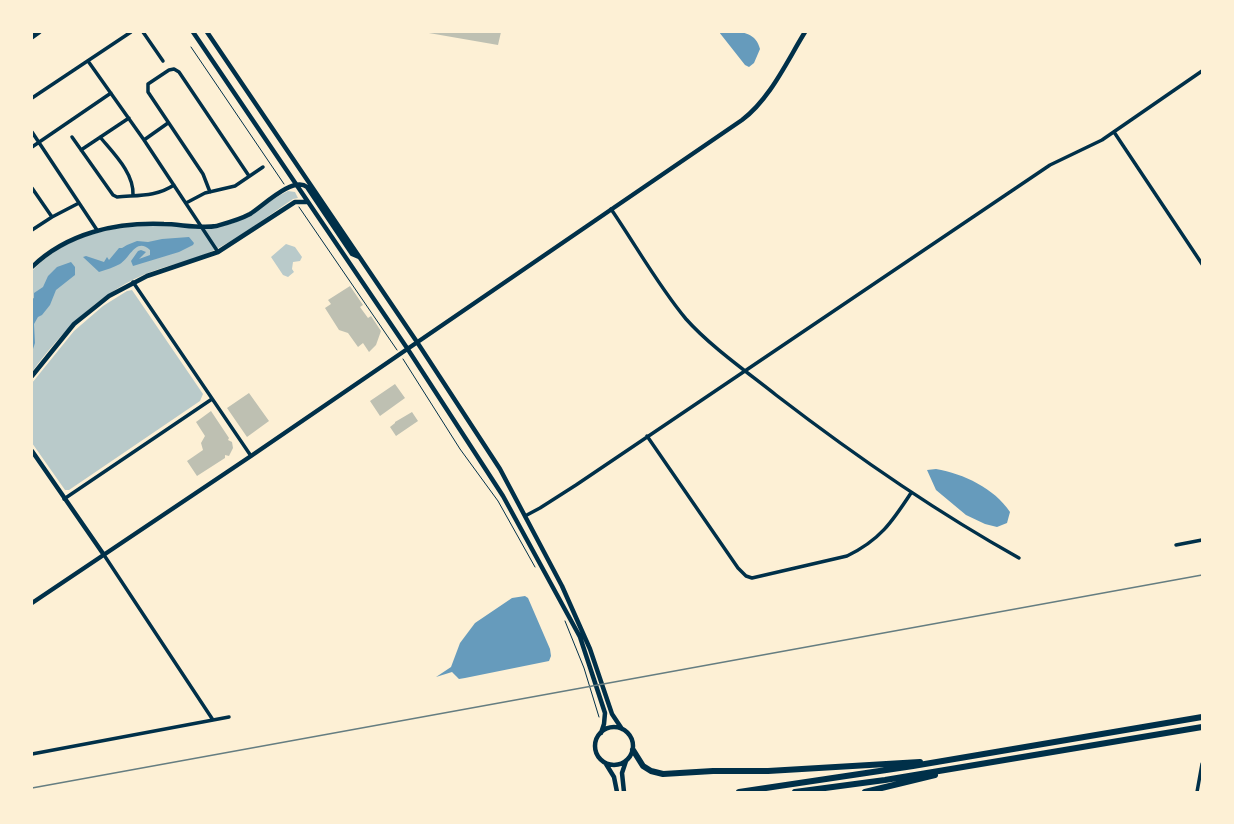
<!DOCTYPE html>
<html>
<head>
<meta charset="utf-8">
<style>
  body { margin:0 }
  #map { position:relative; width:1234px; height:824px; overflow:hidden; background:#fdf0d5; font-family:Figtree,sans-serif }
  canvas { display:block }
  .frame { position:absolute; inset:0; border:33px solid #fdf0d5; pointer-events:none }
</style>
</head>
<body>
<div id="map">
<canvas width="1234" height="824"></canvas>
<div class="frame"></div>
</div>
<script>
const ctx = document.querySelector('canvas').getContext('2d');
ctx.lineJoin = 'round';
function fill(path, color) { ctx.fillStyle = color; ctx.fill(path, 'evenodd'); }
function trace(path, color, width, dash) { ctx.strokeStyle = color; ctx.lineWidth = width; ctx.lineCap = dash ? 'butt' : 'round'; ctx.setLineDash(dash || []); ctx.stroke(path); }
fill(new Path2D(`
  M288 191 295 192 298 198 293 199C265 218 237 240 206 254 185 263 163 266 143 275 96 296 61 332 32 372V271C65 235 117 224 164 226 185 226 207 230 227 225 251 219 267 201 288 191Z
  M286 244 295 247 302 257 300 261 293 262 292 269 294 272 288 277 283 275 271 257Z
  M132 290 203 394 200 401 69 490H65L32 443V383L74 331 103 306 127 291Z`), '#b9caca');
fill(new Path2D(`
  M719 32C735 32 755 29 760 49L754 63 749 67 745 65Z
  M189 237 194 243 193 245 179 252 133 266 131 261 138 251 141 250 146 252 139 259 150 255V250C136 237 130 258 120 264 114 267 106 270 99 272L83 257 86 256 104 262 107 257 109 260 119 248H122L127 245 137 241 148 242 162 239Z
  M71 262 75 267V275L56 290 50 305 42 315 38 317 34 324 35 343 32 352V299L34 298V293L43 287 48 276 57 267Z
  M936 469C964 474 994 488 1010 512L1007 523 997 527 985 524 966 515 936 490 927 470Z
  M525 596 528 598 550 649 551 656 549 661 465 678 459 679 452 672 436 677 451 667 460 643 475 623 512 598Z`), '#669bbc');
fill(new Path2D(`
  M423 32H501L498 45Z
  M350 286 363 305 360 307 368 318 371 316 381 331 376 345 369 352 363 343 358 347 348 333 339 330 325 308 331 304 328 300Z
  M395 384 405 398 380 416 370 401Z
  M249 393 269 421 247 437 227 408Z
  M211 411 229 438 228 440 232 442 233 448 229 456 225 455V458L197 476 187 461 203 450 201 443 205 436 196 422Z
  M412 412 418 421 396 436 390 427 395 423V422Z`), '#bec0b2');
trace(new Path2D(`
  M191 47 284 184
  M299 207 397 350
  M403 359 460 449 498 501 535 567
  M565 621 584 668 599 717`), '#003049', 1);
trace(new Path2D(`
  M143 32 163 61
  M88 61 144 140 218 252
  M32 98 131 32
  M32 132 97 230
  M1114 132 1202 264
  M72 137 113 195 117 197C138 195 156 197 174 185
  M100 137C114 154 134 173 133 195
  M144 140 168 123
  M32 147 111 93
  M81 150 129 118
  M32 188 52 217
  M210 192 203 174 148 92V84L169 70 174 69 179 72 249 176
  M186 203 205 193 235 186 263 167
  M611 209C635 244 659 287 686 319 710 346 747 372 776 395 854 455 933 510 1019 558
  M32 230 52 217 79 203
  M133 282 251 456
  M647 436 738 568 746 576 752 578 847 556C880 540 892 522 911 493
  M64 499 212 399
  M525 516 540 508 576 485 1050 165 1102 140 1202 71
  M1176 545 1202 540
  M104 555 213 720
  M32 754 229 717
  M1197 792 1202 764`), '#003049', 3.5);
trace(new Path2D(`
  M193 32 407 348 503 496 580 637 605 713 604 724 601 733
  M207 32 417 342 500 469 562 586 590 649 612 714 622 729
  M32 267C67 233 116 222 164 224 179 224 201 229 216 226 227 223 239 220 250 214 263 206 293 176 307 187L352 254 359 257
  M32 376 74 324 109 296 147 276 218 252 295 202H308
  M32 451 104 555
  M32 603 251 456 742 120C770 99 787 61 805 32
  M595 746a19 19 0 1 1 38 0a19 19 0 1 1-38 0Z
  M606 764 614 777 617 792
  M624 792 622 773 626 761`), '#003049', 4.5);
trace(new Path2D(`
  M32 37 39 32`), '#003049', 5);
trace(new Path2D(`
  M633 750 643 766 651 771 663 774 713 771H768L920 762
  M739 792 913 766 1202 717
  M795 792 885 780 1202 727
  M865 792 935 775`), '#003049', 6);
trace(new Path2D(`
  M32 788 1202 575`), '#657d81', 1.5);
</script>
</body>
</html>
